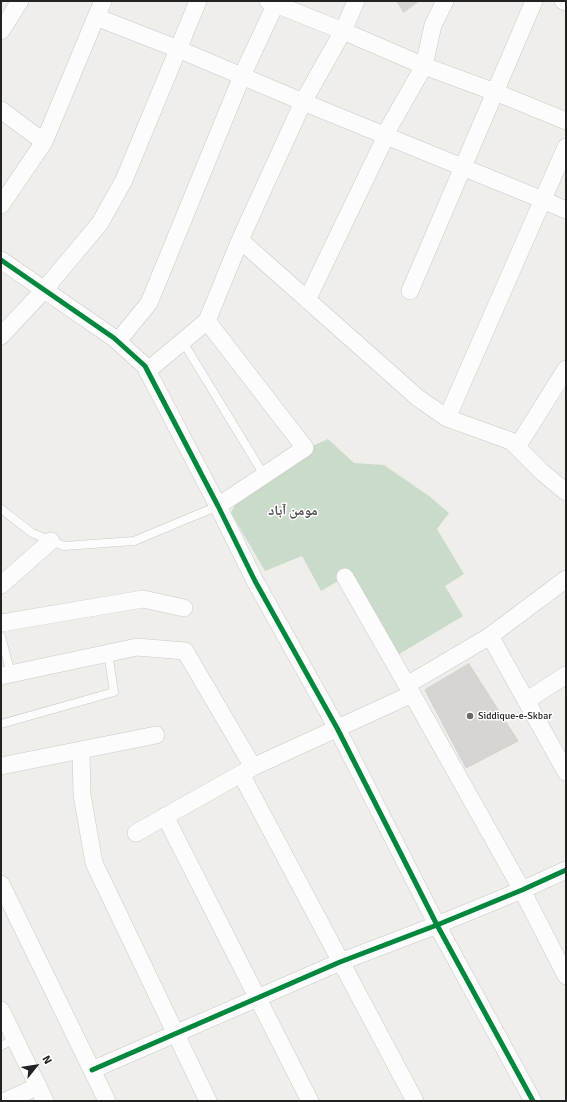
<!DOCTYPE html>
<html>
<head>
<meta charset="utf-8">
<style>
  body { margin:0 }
  #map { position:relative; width:567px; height:1102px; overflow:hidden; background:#f0eeeb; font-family:Signika,sans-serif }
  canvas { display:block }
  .frame { position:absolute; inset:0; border:2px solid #222; pointer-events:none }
  .north { position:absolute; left:16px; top:1046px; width:40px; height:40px; -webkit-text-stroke:3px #fff; paint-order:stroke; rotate:60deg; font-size:11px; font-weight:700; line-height:16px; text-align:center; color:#222 }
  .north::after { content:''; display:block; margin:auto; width:14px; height:18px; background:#222; clip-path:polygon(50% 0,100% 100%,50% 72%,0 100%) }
</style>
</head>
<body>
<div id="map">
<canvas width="567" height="1102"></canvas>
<div class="frame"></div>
<div class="north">N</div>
</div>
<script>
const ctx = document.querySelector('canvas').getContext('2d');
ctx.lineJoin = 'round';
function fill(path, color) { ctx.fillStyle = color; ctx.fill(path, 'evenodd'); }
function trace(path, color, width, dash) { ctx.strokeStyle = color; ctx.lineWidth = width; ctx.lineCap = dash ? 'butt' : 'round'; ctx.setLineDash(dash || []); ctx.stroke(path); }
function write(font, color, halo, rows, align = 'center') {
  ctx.font = font + ' Signika,"Noto Naskh Arabic",sans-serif'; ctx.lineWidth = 3; ctx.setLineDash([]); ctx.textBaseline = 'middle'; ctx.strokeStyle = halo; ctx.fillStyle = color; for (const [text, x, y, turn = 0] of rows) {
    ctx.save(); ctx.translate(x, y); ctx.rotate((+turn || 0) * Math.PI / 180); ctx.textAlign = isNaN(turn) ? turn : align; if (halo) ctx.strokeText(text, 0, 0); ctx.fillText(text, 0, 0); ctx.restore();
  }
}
fill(new Path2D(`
  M328 439 354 463 384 465 429 496 449 513 437 529 464 574 445 586 463 616 391 659 345 577 321 591 302 556 265 571 231 513 236 503 306 449Z`), '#cadbca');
const building = new Path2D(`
  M397 1H419L404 12Z
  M469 664 518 741 466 768 425 690Z`);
fill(building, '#d7d4d2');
trace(building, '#d3d0cc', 1);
const service = new Path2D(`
  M183 342 264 475
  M1 509 32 533 64 546 134 541 218 506
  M1 636 11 674
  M1 724 114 692 108 653
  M1 1046 15 1039`);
const minor = new Path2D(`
  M268 1 343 31 424 66 495 92 566 121
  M563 1 566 2
  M96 17 178 49 303 102 543 200 566 210
  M1 31 20 1
  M1 110 44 142
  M1 205 44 142 96 17 103 1
  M240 240 418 398 447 418 511 441 542 472 566 492
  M1 260 114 338 145 366 218 506 255 581 337 728 437 925 533 1101
  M410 291 534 1
  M307 300 386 136 387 131 424 66 433 25 445 1
  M207 321 240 240 303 102 343 31 356 1
  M1 336 44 290 100 223 124 180 198 1
  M118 341 149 303 242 76 277 1
  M147 371 207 321 305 448 218 506
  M447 418 566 147
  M517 447 566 369
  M345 577 412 694 522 890 566 976
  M1 585 51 541
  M1 623 143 599 184 608
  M490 636 566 772
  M1 676 137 647 185 651 253 767 136 833
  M407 685 490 636 566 579
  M526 701 566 675
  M81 750 82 795 94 863 208 1101
  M1 766 156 735
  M253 767 412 694
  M241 774 415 1101
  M165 816 310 1101
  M1 884 107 1101
  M1 1010 45 1101
  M92 1070 340 962 437 925 522 890 566 870
  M6 1101 38 1086`);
trace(service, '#c9c8c7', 9);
trace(minor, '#c9c8c7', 18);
trace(service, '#fdfcfc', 8);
trace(minor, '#fdfcfc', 17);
trace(new Path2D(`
  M1 260 114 338 145 366 218 506 255 581 337 728 437 925 533 1101
  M92 1070 340 962 437 925 522 890 566 870`), '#00873e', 5);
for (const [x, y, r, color] of [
  [470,716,4,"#6a6968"]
]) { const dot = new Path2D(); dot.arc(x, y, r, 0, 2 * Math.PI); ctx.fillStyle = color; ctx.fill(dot); trace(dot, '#fff', 1.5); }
write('10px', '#222', '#fff', [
  ["Siddique-e-Skbar",478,716]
], 'left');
write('bold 14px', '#555', '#fff', [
  ["مومن آباد",293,511]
]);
</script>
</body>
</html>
